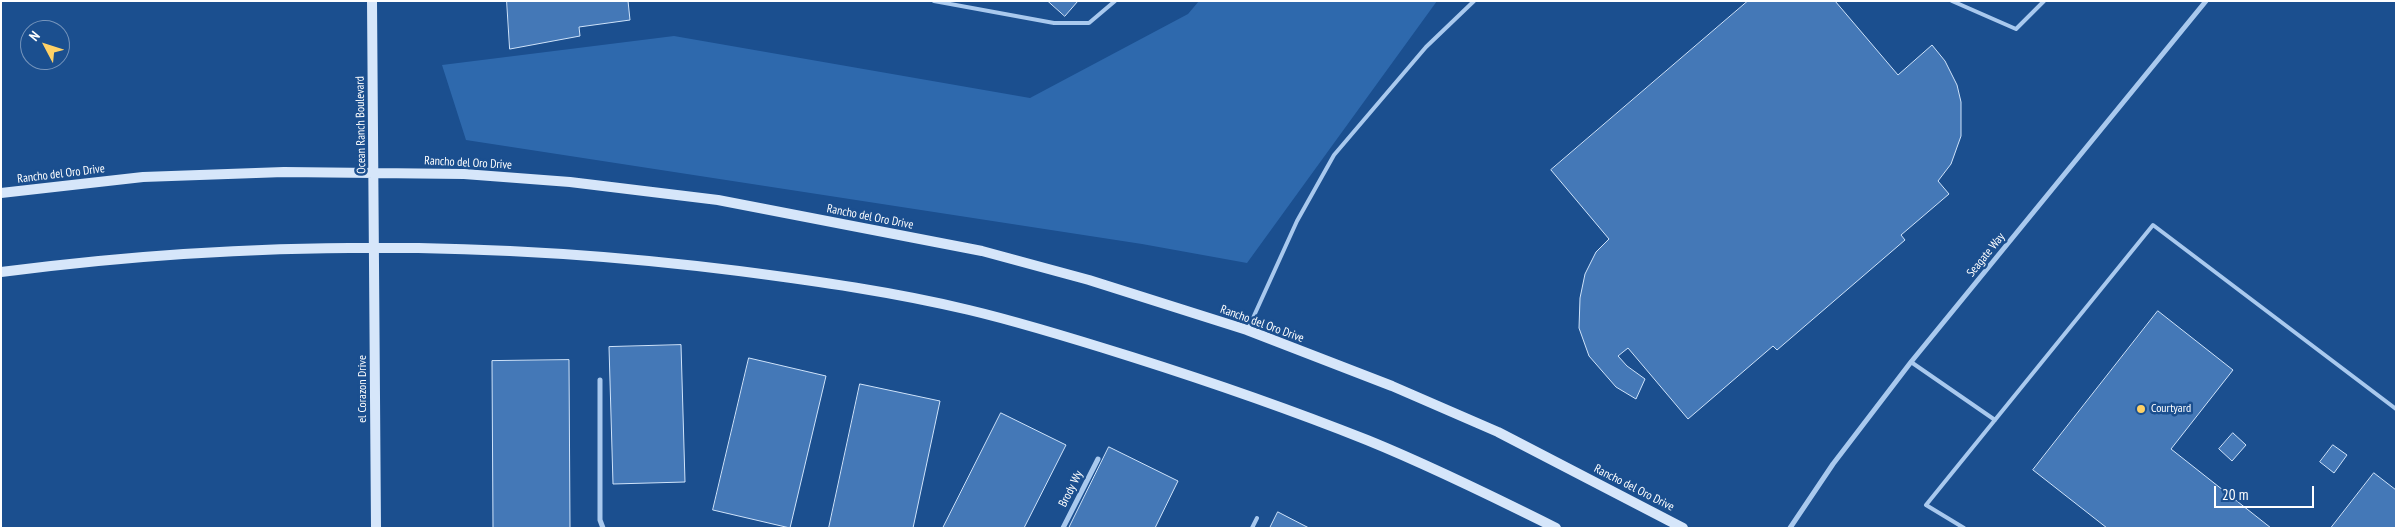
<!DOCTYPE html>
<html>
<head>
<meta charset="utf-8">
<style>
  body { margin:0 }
  #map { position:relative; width:2397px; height:529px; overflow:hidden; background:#1b4f8f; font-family:"PT Sans Narrow",sans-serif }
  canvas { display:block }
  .frame { position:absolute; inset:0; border:2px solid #fff; pointer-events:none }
  .north { position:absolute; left:20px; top:20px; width:50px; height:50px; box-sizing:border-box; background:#1b4f8f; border:1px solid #7695bc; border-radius:50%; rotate:310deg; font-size:14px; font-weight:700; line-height:20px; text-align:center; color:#fff }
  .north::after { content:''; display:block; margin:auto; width:18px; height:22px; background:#ffd166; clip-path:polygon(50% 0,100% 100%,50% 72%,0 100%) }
  .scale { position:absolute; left:2214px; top:486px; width:100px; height:22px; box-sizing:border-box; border:2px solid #fff; border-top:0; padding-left:6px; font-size:15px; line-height:18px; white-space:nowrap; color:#fff; -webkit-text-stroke:4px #1b4f8f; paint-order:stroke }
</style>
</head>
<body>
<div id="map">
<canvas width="2397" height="529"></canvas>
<div class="frame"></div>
<div class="north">N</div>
<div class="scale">20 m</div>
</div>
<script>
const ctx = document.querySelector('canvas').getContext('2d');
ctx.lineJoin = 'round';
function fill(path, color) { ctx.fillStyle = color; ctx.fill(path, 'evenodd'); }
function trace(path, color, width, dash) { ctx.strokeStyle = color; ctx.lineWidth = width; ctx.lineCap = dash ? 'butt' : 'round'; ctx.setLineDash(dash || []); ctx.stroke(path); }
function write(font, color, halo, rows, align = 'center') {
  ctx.font = font + ' "PT Sans Narrow",sans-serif'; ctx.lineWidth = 5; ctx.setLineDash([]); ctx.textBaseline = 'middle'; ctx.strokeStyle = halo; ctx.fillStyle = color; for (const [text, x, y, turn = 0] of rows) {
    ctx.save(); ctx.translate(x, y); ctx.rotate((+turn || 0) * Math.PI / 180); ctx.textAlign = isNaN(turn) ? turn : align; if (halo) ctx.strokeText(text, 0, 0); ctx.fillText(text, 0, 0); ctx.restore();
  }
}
fill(new Path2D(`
  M1199 1H1437L1247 263 1142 244 466 140 442 65 674 36 1030 98 1188 14Z`), '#2e69ad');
const building = new Path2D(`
  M507 1H628L630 20 579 27 580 36 510 49Z
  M1048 1H1078L1065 16Z
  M1748 1H1835L1898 75 1932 45 1945 61 1957 85 1961 102V136L1951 164 1938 181 1949 194 1901 235 1905 240 1777 350 1773 346 1688 419 1628 348 1618 356 1627 366 1645 379 1636 399 1616 387 1589 356 1579 328 1580 298 1585 274 1596 252 1609 239 1551 170Z
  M2158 311 2233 370 2171 449 2271 528H2107L2033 470Z
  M681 345 685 482 613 484 609 347Z
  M749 358 826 376 790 528 713 510Z
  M569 360 570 528H493L492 361Z
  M860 384 940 401 913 528H829Z
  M1001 413 1066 445 1024 528H943Z
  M2233 433 2246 445 2232 461 2219 449Z
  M2333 445 2347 455 2334 473 2320 462Z
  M1109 447 1178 481 1155 528H1069Z
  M2374 473 2396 490V528H2331Z
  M1278 512 1309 528H1270Z`);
fill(building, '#4478b7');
trace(building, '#cfe3fa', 1);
trace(new Path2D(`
  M934 1 1054 23H1089L1115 1
  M1952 1 2016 29 2044 1
  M1248 329 1297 221 1334 155 1426 47 1474 1
  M1911 362 1995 420
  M1252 528 1257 518
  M1964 528 1926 505 2153 225 2396 409`), '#a9c9ee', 4);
trace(new Path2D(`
  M600 380V520L603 528
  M1063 528 1098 459
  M1790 528 1833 464 1911 362 2206 1`), '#a9c9ee', 5);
trace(new Path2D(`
  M372 1 376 528
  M1 193 143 177 284 172 464 174 570 182 718 200 982 251 1089 280 1247 330 1392 386 1498 432 1683 528
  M1 272C245 240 495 240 739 271 816 281 894 292 969 310 1024 323 1078 340 1132 357 1211 382 1289 409 1367 440 1431 466 1494 497 1556 528`), '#d6e6fa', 10);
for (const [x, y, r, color] of [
  [2141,409,5,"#ffd166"]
]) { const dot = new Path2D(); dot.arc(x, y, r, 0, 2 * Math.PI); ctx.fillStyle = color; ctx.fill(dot); trace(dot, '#1b4f8f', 2); }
write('12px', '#fff', '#1b4f8f', [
  ["Ocean Ranch Boulevard",361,125,-91],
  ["Rancho del Oro Drive",468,163,3],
  ["Rancho del Oro Drive",61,174,-7],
  ["Rancho del Oro Drive",870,217,11],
  ["Seagate Way",1986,255,-51],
  ["Rancho del Oro Drive",1262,324,20],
  ["el Corazon Drive",363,389,-90],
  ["Rancho del Oro Drive",1634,488,27],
  ["Brody Wy",1071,489,-63]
]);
write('12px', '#fff', '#1b4f8f', [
  ["Courtyard",2151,409]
], 'left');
</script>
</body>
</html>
